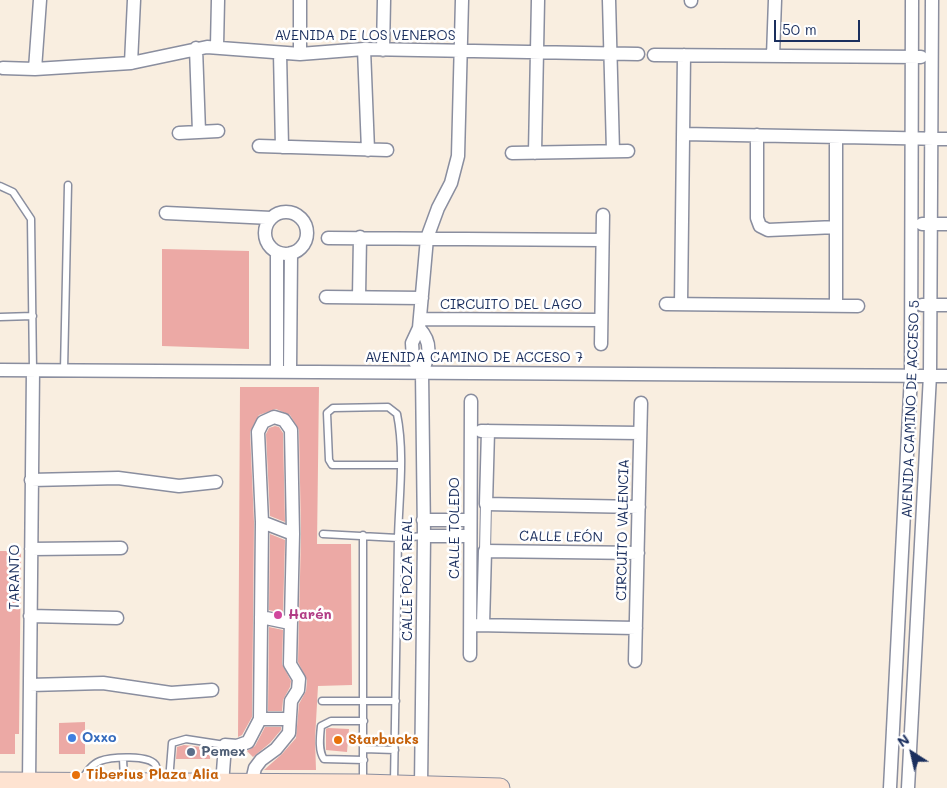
<!DOCTYPE html>
<html>
<head>
<meta charset="utf-8">
<style>
  body { margin:0 }
  #map { position:relative; width:947px; height:788px; overflow:hidden; background:#f9eee0; font-family:Mali,sans-serif }
  canvas { display:block }
  .north { position:absolute; left:887px; top:728px; width:50px; height:50px; -webkit-text-stroke:4px #fff; paint-order:stroke; rotate:325deg; font-size:14px; font-weight:700; line-height:20px; text-align:center; color:#1b2f5e }
  .north::after { content:''; display:block; margin:auto; width:18px; height:22px; background:#1b2f5e; clip-path:polygon(50% 0,100% 100%,50% 72%,0 100%) }
  .scale { position:absolute; left:774px; top:20px; width:86px; height:22px; box-sizing:border-box; border:2px solid #1b2f5e; border-top:0; padding-left:6px; font-size:15px; line-height:18px; white-space:nowrap; color:#1b2f5e; -webkit-text-stroke:4px #fff; paint-order:stroke }
</style>
</head>
<body>
<div id="map">
<canvas width="947" height="788"></canvas>
<div class="north">N</div>
<div class="scale">50 m</div>
</div>
<script>
const ctx = document.querySelector('canvas').getContext('2d');
ctx.lineJoin = 'round';
function fill(path, color) { ctx.fillStyle = color; ctx.fill(path, 'evenodd'); }
function trace(path, color, width, dash) { ctx.strokeStyle = color; ctx.lineWidth = width; ctx.lineCap = dash ? 'butt' : 'round'; ctx.setLineDash(dash || []); ctx.stroke(path); }
function write(font, color, halo, rows, align = 'center') {
  ctx.font = font + ' Mali,sans-serif'; ctx.lineWidth = 5; ctx.setLineDash([]); ctx.textBaseline = 'middle'; ctx.strokeStyle = halo; ctx.fillStyle = color; for (const [text, x, y, turn = 0] of rows) {
    ctx.save(); ctx.translate(x, y); ctx.rotate((+turn || 0) * Math.PI / 180); ctx.textAlign = isNaN(turn) ? turn : align; if (halo) ctx.strokeText(text, 0, 0); ctx.fillText(text, 0, 0); ctx.restore();
  }
}
fill(new Path2D(`
  M162 249 249 251V349L162 346Z
  M240 387H319L317 544H351L352 685 318 686 315 739 316 770H264L282 754 296 738 299 704 306 691 307 680 298 662 301 534 299 430 290 415 276 409 259 415 250 432 254 522 252 717 242 735 238 737Z
  M275 426 279 427 283 433 285 522 270 516 266 434 269 428Z
  M270 534 285 540 283 613 269 610Z
  M0 551H21L19 734H15V754H0Z
  M269 627 283 630 282 664 291 681 290 687 283 700 282 711H268Z
  M85 722V754H59V723Z
  M265 727H281V730L270 743 253 757 247 751 255 746Z
  M328 728 349 729 347 752 326 750V729Z
  M184 745 210 748V759H176L177 747Z`), '#eca9a5');
const service = new Path2D(`
  M0 186 13 192 31 219 33 370
  M0 317 33 316
  M64 370 68 185
  M400 465H332L329 460 327 413 333 408 388 407 397 414C405 454 399 497 398 538L424 536
  M323 534 398 538 394 783
  M363 535V782
  M322 701H396
  M364 749 395 750
  M123 758 124 782
  M364 760 324 759C318 751 320 736 321 726L331 721H364
  M82 781C85 773 92 764 100 761 110 757 151 754 156 766 158 770 157 777 157 782
  M169 781 172 743 186 739 225 745`);
const pedestrian = new Path2D(`
  M485 551 486 504`);
const minor = new Path2D(`
  M609 0 613 151
  M691 1V0
  M217 46 218 0
  M196 48 199 132
  M364 49 368 150
  M383 50 384 0
  M280 53 282 147
  M300 54V0
  M654 55 921 57
  M773 56 775 0
  M131 63 134 0
  M3 68 35 69 131 63 207 47 300 54 364 49 638 54
  M35 69 40 0
  M179 133 218 131
  M683 134 947 139
  M757 135V218L760 226 768 230 836 227
  M836 137V306
  M259 146 387 150
  M512 153 628 151
  M535 153 538 0
  M265 233a21 21 0 1 1 42 0a21 21 0 1 1-42 0Z
  M166 213 271 218
  M922 224H947
  M328 238 602 240
  M277 252V371
  M326 297 422 298
  M359 297 360 237
  M666 304 858 306
  M681 304 684 55
  M922 305H947
  M420 319 601 320
  M419 328C433 343 429 356 422 372L424 536 421 786
  M601 344 603 215
  M0 370 947 376
  M290 371 291 253
  M422 372 413 359 412 343 419 328 427 238 438 208 451 183 458 156 462 0
  M481 431 640 433
  M488 431 486 504 639 507
  M31 480 118 478 179 486 216 482
  M423 520H470
  M262 522 293 534
  M424 536H470
  M31 549 121 548
  M30 616 117 618
  M261 617 290 623
  M475 625 636 628
  M483 625 485 551 638 553
  M470 655 471 401
  M635 661 641 403
  M30 685 103 683 171 693 212 690
  M260 719H289
  M29 784 33 370
  M222 785 225 745 237 746 248 742 260 719 262 522 258 432 263 422 274 417 284 420 291 430 293 534 290 664 299 679 298 690 291 701 289 733 276 749 261 760 255 768 251 785
  M890 788 911 375 912 0
  M908 788 930 375 932 0`);
const secondary = new Path2D(`
  M0 782 363 784 500 788`);
trace(service, '#8a8e9f', 9);
trace(pedestrian, '#8a8e9f', 12);
trace(minor, '#8a8e9f', 15);
trace(secondary, '#8a8e9f', 21);
trace(service, '#fff', 6);
trace(pedestrian, '#fff', 10);
trace(minor, '#fff', 12);
trace(secondary, '#fee3d1', 19);
for (const [x, y, r, color] of [
  [278,615,5,"#d1479c"],
  [72,738,5,"#3f7fe0"],
  [338,740,5,"#e8710a"],
  [191,752,5,"#5c6f8a"],
  [76,775,5,"#e8710a"]
]) { const dot = new Path2D(); dot.arc(x, y, r, 0, 2 * Math.PI); ctx.fillStyle = color; ctx.fill(dot); trace(dot, '#fff', 2); }
write('14px', '#1b2f5e', '#fff', [
  ["AVENIDA DE LOS VENEROS",365,36],
  ["CIRCUITO DEL LAGO",511,305],
  ["AVENIDA CAMINO DE ACCESO 7",474,358],
  ["AVENIDA CAMINO DE ACCESO 5",911,409,-88],
  ["CALLE TOLEDO",455,528,-90],
  ["CIRCUITO VALENCIA",623,530,-89],
  ["CALLE LEÓN",561,537,1],
  ["TARANTO",15,577,-90],
  ["CALLE POZA REAL",408,579,-90]
]);
write('bold 14px', '#b23c85', '#fff', [
  ["Harén",288,615]
], 'left');
write('bold 14px', '#366cbe', '#fff', [
  ["Oxxo",82,738]
], 'left');
write('bold 14px', '#c56008', '#fff', [
  ["Starbucks",348,740],
  ["Tiberius Plaza Alia",86,775]
], 'left');
write('bold 14px', '#4e5e75', '#fff', [
  ["Pemex",201,752]
], 'left');
</script>
</body>
</html>
